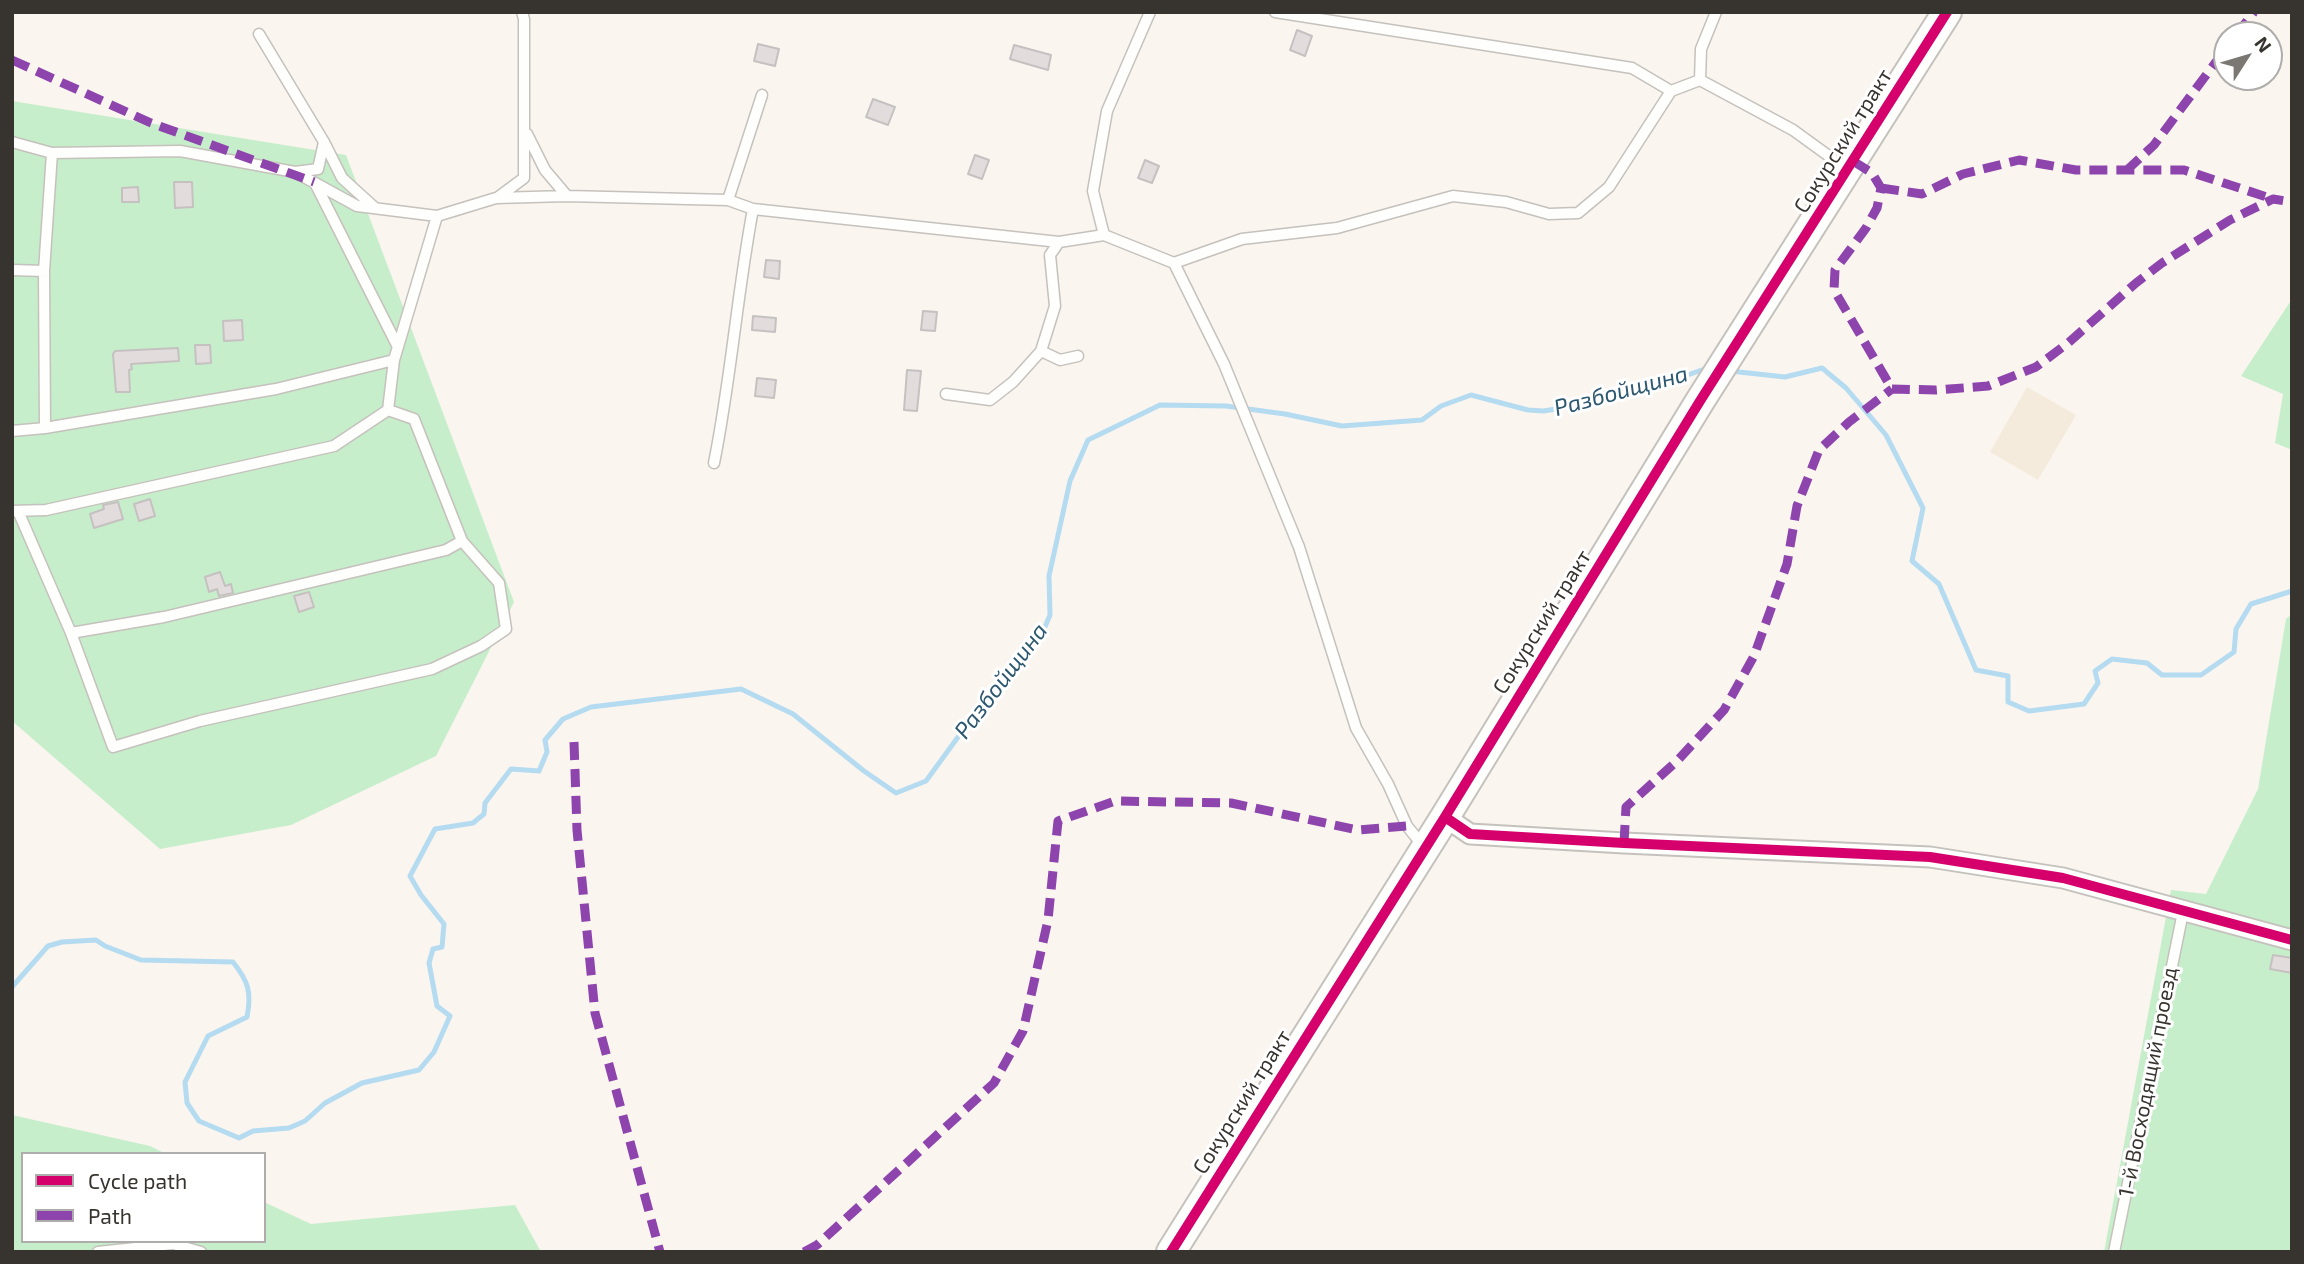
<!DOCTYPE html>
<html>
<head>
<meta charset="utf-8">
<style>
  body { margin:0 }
  #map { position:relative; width:2304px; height:1264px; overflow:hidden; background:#faf5ef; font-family:"Exo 2",sans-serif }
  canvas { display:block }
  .frame { position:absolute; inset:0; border:14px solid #37332e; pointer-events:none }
  .legend { position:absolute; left:21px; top:1152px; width:245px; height:91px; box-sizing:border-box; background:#fff; border:2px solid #afadab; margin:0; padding:9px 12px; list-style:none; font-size:21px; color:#37332e }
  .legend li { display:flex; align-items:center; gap:14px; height:35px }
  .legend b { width:35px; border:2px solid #afadab }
  .north { position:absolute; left:2213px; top:21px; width:70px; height:70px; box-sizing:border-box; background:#fff; border:2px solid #afadab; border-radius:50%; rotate:53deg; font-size:19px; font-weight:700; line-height:28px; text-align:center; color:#37332e }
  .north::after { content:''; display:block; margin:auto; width:24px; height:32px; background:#7b7772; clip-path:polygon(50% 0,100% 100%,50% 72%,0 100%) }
</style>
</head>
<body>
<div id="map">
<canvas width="2304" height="1264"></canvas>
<div class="frame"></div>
<ul class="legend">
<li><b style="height:9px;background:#d6006c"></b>Cycle path</li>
<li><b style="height:9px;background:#8e44ad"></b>Path</li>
</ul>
<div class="north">N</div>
</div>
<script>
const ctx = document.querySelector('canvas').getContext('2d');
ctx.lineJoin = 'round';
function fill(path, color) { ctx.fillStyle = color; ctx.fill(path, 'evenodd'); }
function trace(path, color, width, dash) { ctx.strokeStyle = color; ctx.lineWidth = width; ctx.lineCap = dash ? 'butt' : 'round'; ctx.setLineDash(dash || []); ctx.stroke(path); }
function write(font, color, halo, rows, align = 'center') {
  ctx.font = font + ' "Exo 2",sans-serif'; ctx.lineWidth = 6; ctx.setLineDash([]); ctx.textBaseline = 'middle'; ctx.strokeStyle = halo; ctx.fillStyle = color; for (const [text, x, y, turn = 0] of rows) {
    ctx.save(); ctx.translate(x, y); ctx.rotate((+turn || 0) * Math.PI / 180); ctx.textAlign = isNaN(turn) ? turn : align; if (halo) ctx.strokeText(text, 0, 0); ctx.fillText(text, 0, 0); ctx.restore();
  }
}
fill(new Path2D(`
  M2027 387 2076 415 2038 480 1990 452Z`), '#f5ebdd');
fill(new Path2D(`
  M12 101 346 155 514 602 436 756 291 825 160 849 12 721Z
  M2292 299V450L2275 443 2283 394 2241 376Z
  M2292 614V1252H2104L2171 890 2206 894 2258 789 2286 619Z
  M12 1115 150 1146 166 1154H23V1241H264V1202L311 1224 515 1205 541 1252H12Z`), '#c7eecb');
trace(new Path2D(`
  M1730 371 1785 377 1822 368 1846 388 1886 435 1923 508 1912 561 1939 584 1976 670 2008 676V702L2029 711 2084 704 2098 683 2095 671 2112 659 2147 663 2162 675H2201L2234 652 2236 629 2251 604 2292 591
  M12 987 48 946 62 942 96 940 105 946 141 960 233 962C248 981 252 992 247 1017L208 1036 185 1082 187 1103 199 1121 239 1138 253 1131 289 1128 305 1121 325 1103 362 1083 419 1070 434 1052 450 1016 437 1006 429 963 433 949 442 947 444 924 421 895 410 876 435 829 473 823 484 814 485 803 511 769 539 771 547 752 545 740 563 719 591 707 741 689 793 714 864 771 896 793 926 781 1017 656 1041 636 1050 615 1049 576 1070 481 1088 440 1160 405 1226 406 1285 414 1342 426 1422 420 1441 406 1471 395 1528 410 1543 411 1570 407 1606 392 1657 386 1710 367`), '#b5dbf1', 5);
const building = new Path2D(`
  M1297 30 1312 36 1305 56 1290 50Z
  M758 44 779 49 775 66 754 61Z
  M1014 45 1051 55 1048 70 1010 59Z
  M873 99 895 107 888 125 866 117Z
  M975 155 989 160 982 179 968 174Z
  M1145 160 1159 166 1152 183 1138 178Z
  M174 182H192L193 207 175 208Z
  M138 187 139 202H122V188Z
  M766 260 780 261 779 279 764 277Z
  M923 311 937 312 935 331 921 330Z
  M753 316 776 318 775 332 752 330Z
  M242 320 243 340 224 341 223 321Z
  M195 345H210L211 363 196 364Z
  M178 348 179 361 131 364 132 369 129 370 130 392H116L113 354 115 351Z
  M907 370 921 371 917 411 904 410Z
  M757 378 776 380 774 398 755 396Z
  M150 499 155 516 139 521 134 504Z
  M118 502 123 519 94 528 90 514 104 509 103 505Z
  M220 572 225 586 231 584 233 593 219 596 217 589 209 592 205 577Z
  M309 592 314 607 299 612 294 596Z
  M2273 955 2292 958V973L2270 969Z`);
fill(building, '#e2dddc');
trace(building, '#c6c1c1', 2);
const lane = new Path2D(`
  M1275 12 1632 68 1671 91
  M259 34 324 142 342 178 374 207
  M1700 80 1701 49 1716 12
  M527 134 545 170 567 196
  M12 142 52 153 180 151 295 172 357 206 437 216
  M295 172 318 169 324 142
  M315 183 398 347
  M497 198 524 178V19L522 12
  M728 200 762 95
  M1104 235 1093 191 1107 111 1150 12
  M1174 263 1242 239 1337 228 1453 196 1506 202 1549 214 1578 213 1609 187 1671 91 1700 80 1793 130 1844 167
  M12 270 44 271
  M1041 351 1060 360 1078 356
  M946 394 990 400 1013 382 1041 351 1055 306 1050 255 1059 242
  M45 428 44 271 52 153
  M12 431 45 428 276 389 394 360
  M714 463C731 379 737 294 753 209
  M12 511 46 510 334 446 388 410 394 360 437 216 496 198 567 196 728 200 753 209 1059 242 1104 235 1174 263 1224 364 1299 547 1356 728 1388 784 1407 826 1424 847
  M18 511 71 633 113 747 200 721 432 669 481 646 506 629 499 583 462 541 414 419 388 410
  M71 633 164 617 446 550 462 541
  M98 1252 173 1244 201 1252
  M2114 1252 2183 912`);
const street = new Path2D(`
  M1445 817 1470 834 1624 843 1930 857 2063 878 2292 940`);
const secondary = new Path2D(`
  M1171 1252 1445 817 1700 401 1947 12`);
trace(lane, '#c5c1bc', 13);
trace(street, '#c5c1bc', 23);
trace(secondary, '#c5c1bc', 32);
trace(lane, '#fefefd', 10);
trace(street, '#fefefd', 19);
trace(secondary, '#fefefd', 28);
trace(new Path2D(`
  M2236 35 2254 12
  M12 60 151 123 314 182
  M1853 161 1872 173 1881 188 1877 208 1866 228 1835 270 1834 290 1892 389 1936 390 1988 386 2036 367 2068 343 2136 283 2162 263 2230 220 2273 199 2292 202
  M2126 171 2154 145 2227 47
  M1881 188 1922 194 1963 174 2019 160 2076 170H2184L2273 199
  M574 742 577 830 595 1013 660 1252
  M1624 843 1626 807 1677 761 1724 710 1754 656 1787 564 1797 506 1819 450 1849 422 1892 389
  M804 1252 817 1245 994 1083 1023 1031 1048 920 1058 821 1115 801 1231 803 1358 830 1407 826`), '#8e44ad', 9, [18, 9]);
trace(new Path2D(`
  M1445 817 1470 834 1624 843 1930 857 2063 878 2292 940
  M1171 1252 1445 817 1700 401 1947 12`), '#d6006c', 10);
write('21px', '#37332e', '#fff', [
  ["Сокурский тракт",1843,141,-58],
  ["Сокурский тракт",1542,622,-58],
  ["1-й Восходящий проезд",2148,1082,-79],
  ["Сокурский тракт",1242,1102,-58]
]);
write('italic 23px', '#2b576f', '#fff', [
  ["Разбойщина",1621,391,-15],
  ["Разбойщина",1001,681,-53]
]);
</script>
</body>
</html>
